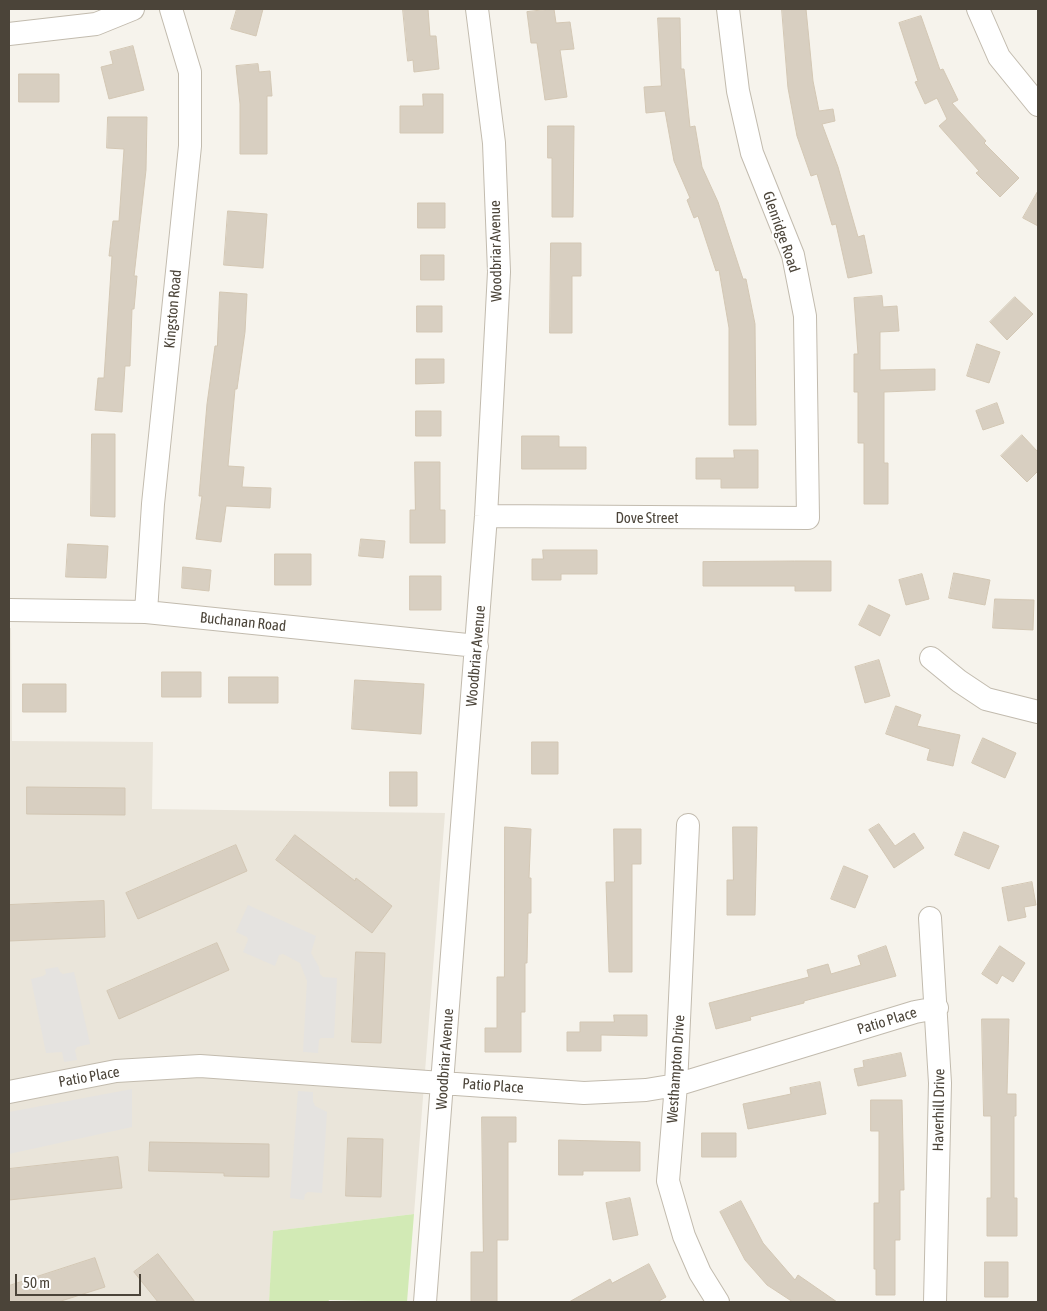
<!DOCTYPE html>
<html>
<head>
<meta charset="utf-8">
<style>
  body { margin:0 }
  #map { position:relative; width:1047px; height:1311px; overflow:hidden; background:#f6f3ec; font-family:"Asap Condensed",sans-serif }
  canvas { display:block }
  .frame { position:absolute; inset:0; border:10px solid #4b4439; pointer-events:none }
  .scale { position:absolute; left:15px; top:1274px; width:126px; height:22px; box-sizing:border-box; border:2px solid #4b4439; border-top:0; padding-left:6px; font-size:15px; line-height:18px; white-space:nowrap; color:#4b4439; -webkit-text-stroke:4px #fff; paint-order:stroke }
</style>
</head>
<body>
<div id="map">
<canvas width="1047" height="1311"></canvas>
<div class="frame"></div>
<div class="scale">50 m</div>
</div>
<script>
const ctx = document.querySelector('canvas').getContext('2d');
ctx.lineJoin = 'round';
function fill(path, color) { ctx.fillStyle = color; ctx.fill(path, 'evenodd'); }
function trace(path, color, width, dash) { ctx.strokeStyle = color; ctx.lineWidth = width; ctx.lineCap = dash ? 'butt' : 'round'; ctx.setLineDash(dash || []); ctx.stroke(path); }
function write(font, color, halo, rows, align = 'center') {
  ctx.font = font + ' "Asap Condensed",sans-serif'; ctx.lineWidth = 4; ctx.setLineDash([]); ctx.textBaseline = 'middle'; ctx.strokeStyle = halo; ctx.fillStyle = color; for (const [text, x, y, turn = 0] of rows) {
    ctx.save(); ctx.translate(x, y); ctx.rotate((+turn || 0) * Math.PI / 180); ctx.textAlign = isNaN(turn) ? turn : align; if (halo) ctx.strokeText(text, 0, 0); ctx.fillText(text, 0, 0); ctx.restore();
  }
}
fill(new Path2D(`
  M9 628H11L12 741 153 742 152 809 445 813 414 1214 274 1231 269 1302H9Z`), '#eae5da');
fill(new Path2D(`
  M414 1214 407 1302 329 1300 328 1302H269L273 1231Z`), '#d2eab5');
fill(new Path2D(`
  M248 905 316 936 311 953 319 967 320 974 323 977 337 978 334 1038H321L319 1040 318 1053 303 1052 307 981 300 963 283 954 279 955 275 966 243 952 248 940 247 937 236 932Z
  M58 967 60 972 63 974 74 972 90 1044 77 1047 75 1050 77 1060 64 1062 62 1052 46 1053 31 979 43 976 46 974 45 969Z
  M132 1089V1127L9 1154V1112Z
  M298 1091 313 1092V1101L315 1106 327 1112 322 1193 308 1192 305 1194 304 1200 290 1198Z`), '#e5e3e0');
const building = new Path2D(`
  M237 9H263L256 36 231 29Z
  M403 9H428L430 36H436L439 69 414 72 413 60 408 61Z
  M554 9 556 23 570 22 574 49 560 50 567 97 545 100 537 43H531L527 12Z
  M782 9H806L813 81 819 111 833 109 835 121 822 124 838 167 858 237 864 235 872 273 848 278 836 224 832 225 817 174 811 176 797 136 788 88Z
  M921 16 940 70 943 69 958 100 952 103 986 141 984 143 1019 178 1000 197 976 173 979 171 939 126 947 119 937 98 925 104 915 82 918 81 899 23Z
  M658 18H680L681 69H684L690 127 695 126 702 167 718 202 743 279H746L755 324 756 425H729V328L719 270 716 271 698 216 694 218 687 200 690 198 674 161 665 111 646 113 644 87 661 86Z
  M133 46 144 90 109 99 101 67 113 64 110 52Z
  M258 64 259 72 270 71 272 96H267V154H240V104L236 66Z
  M19 74H59V102H19Z
  M423 94H443V133H400V106H423Z
  M108 117H147L146 170 134 276H137L134 309H132L130 366H125L122 412 95 410 98 378H104L112 256H109L113 221H119L124 149 107 148Z
  M548 126H574L573 217H552V158H548Z
  M1038 191V226L1023 218Z
  M418 203H445V228H418Z
  M228 211 267 214 263 268 224 265Z
  M551 243H581V276H572V333H550Z
  M421 255H444V280H421Z
  M220 292 247 294 245 332 237 389H235L228 466 244 467 242 487 271 488 270 508 226 506 221 542 196 539 202 496H199L207 404 215 346H217Z
  M882 296 883 307 897 306 899 331 880 332V370L935 369V390L884 392V463H888V504H864V443H858V392H854V354H858L854 298Z
  M1015 297 1033 314 1007 340 990 322Z
  M417 306H442V332H417Z
  M977 344 1000 352 989 383 967 376Z
  M416 359H444V383L416 384Z
  M997 403 1004 423 983 430 976 411Z
  M416 411H441V436H416Z
  M92 434H115V517L91 516Z
  M1022 435 1038 452V471L1027 482 1001 456Z
  M522 436H559V447H586V469H522Z
  M734 450H758V488H721V479H696V458H734Z
  M415 462H440V510H445V543H410V510H415Z
  M361 539 385 541 383 558 359 556Z
  M68 544 108 546 106 578 66 577Z
  M543 550H597V574H561V580H532V559H543Z
  M275 554H311V585H275Z
  M795 561H831V591H795V586H703V562Z
  M183 567 211 570 209 591 182 588Z
  M954 573 990 580 985 605 949 598Z
  M922 574 929 599 906 605 899 580Z
  M410 576H441V610H410Z
  M995 599 1034 600 1033 630 993 628Z
  M869 605 890 615 880 636 859 625Z
  M879 660 890 696 865 703 855 667Z
  M162 672H201V697H162Z
  M229 677H278V703H229Z
  M355 680 424 684 421 734 352 729Z
  M23 684H66V712H23Z
  M896 706 921 715 917 726 960 735 953 766 927 760 930 749 886 734Z
  M983 738 1016 753 1005 778 972 763Z
  M532 742H558V774H532Z
  M390 772H417V806H390Z
  M27 787 125 788V815L27 814Z
  M879 824 895 846 914 833 924 848 894 868 869 830Z
  M505 827 531 829 529 878H531V913H528L527 963H525V1012H521V1052H485V1028H497V977H504Z
  M733 827H757L755 915H727V880H733Z
  M614 829H641V864H632V972H609L606 882H614Z
  M964 832 999 846 989 869 955 855Z
  M295 835 355 881 356 878 392 906 372 933 276 860Z
  M236 845 247 871 138 919 126 893Z
  M844 866 868 876 855 908 831 899Z
  M1032 882 1036 905 1024 907 1026 917 1008 921 1002 888Z
  M104 901 105 937 9 941V905Z
  M217 943 229 970 119 1019 107 991Z
  M886 946 896 976 804 1001V1003L750 1017 751 1020 716 1029 709 1003 809 977 807 970 828 964 831 974 861 965 858 956Z
  M1000 946 1025 963 1013 982 1002 975 997 984 982 974Z
  M356 952 385 953 381 1043 352 1042Z
  M614 1015H647V1036L601 1035V1051H567V1032H580V1022H614Z
  M982 1019H1009L1007 1094H1016V1116H1014V1198H1017V1236H987V1198H991V1116H984Z
  M901 1053 906 1076 858 1086 854 1069 864 1067 863 1061Z
  M820 1082 826 1114 748 1129 743 1104 791 1094 790 1088Z
  M871 1100H902L904 1190H900V1240H895V1295H876V1269H874V1203H879V1131H871Z
  M482 1117H516V1142H508V1240H497V1302H471V1252H483Z
  M702 1133H736V1157H702Z
  M348 1138 383 1139 381 1197 346 1196Z
  M559 1140 640 1142V1171H583V1175H559Z
  M150 1142 269 1144V1177L224 1176V1173L149 1171Z
  M118 1157 122 1188 9 1200V1169Z
  M630 1198 638 1235 613 1240 606 1203Z
  M741 1201 763 1243 795 1280 798 1275 837 1302H793L767 1285 745 1260 720 1212Z
  M158 1254 195 1302H158L134 1272Z
  M95 1258 105 1287 58 1302H9V1286Z
  M985 1262H1008V1297H985Z
  M649 1264 666 1297 657 1302H569L610 1279 612 1283Z`);
fill(building, '#d8cfc1');
trace(building, '#d3c7b4', 1);
const minor = new Path2D(`
  M978 9 999 57 1038 105
  M9 34 96 24 133 9
  M486 516 808 518 805 316 793 255 752 153 738 91 728 9
  M9 610 146 612 477 646
  M146 612 153 504 190 146V72L171 9
  M931 658 959 681 986 699 1038 712
  M688 825 676 1085 668 1181 684 1236 700 1273 718 1302
  M930 918 940 1083 935 1302
  M9 1092 116 1071 200 1066 584 1093 646 1090 676 1085 915 1012 937 1008
  M425 1302 486 516 499 272 494 143 477 9`);
trace(minor, '#c2bbae', 24);
trace(minor, '#fff', 22);
write('15px', '#4b4439', '#fff', [
  ["Glenridge Road",781,232,71],
  ["Woodbriar Avenue",496,251,-91],
  ["Kingston Road",173,309,-85],
  ["Dove Street",647,518],
  ["Buchanan Road",243,622,6],
  ["Woodbriar Avenue",476,656,-85],
  ["Patio Place",887,1021,-17],
  ["Woodbriar Avenue",445,1059,-86],
  ["Westhampton Drive",676,1069,-86],
  ["Patio Place",89,1077,-10],
  ["Patio Place",493,1086,4],
  ["Haverhill Drive",939,1110,-89]
]);
</script>
</body>
</html>
